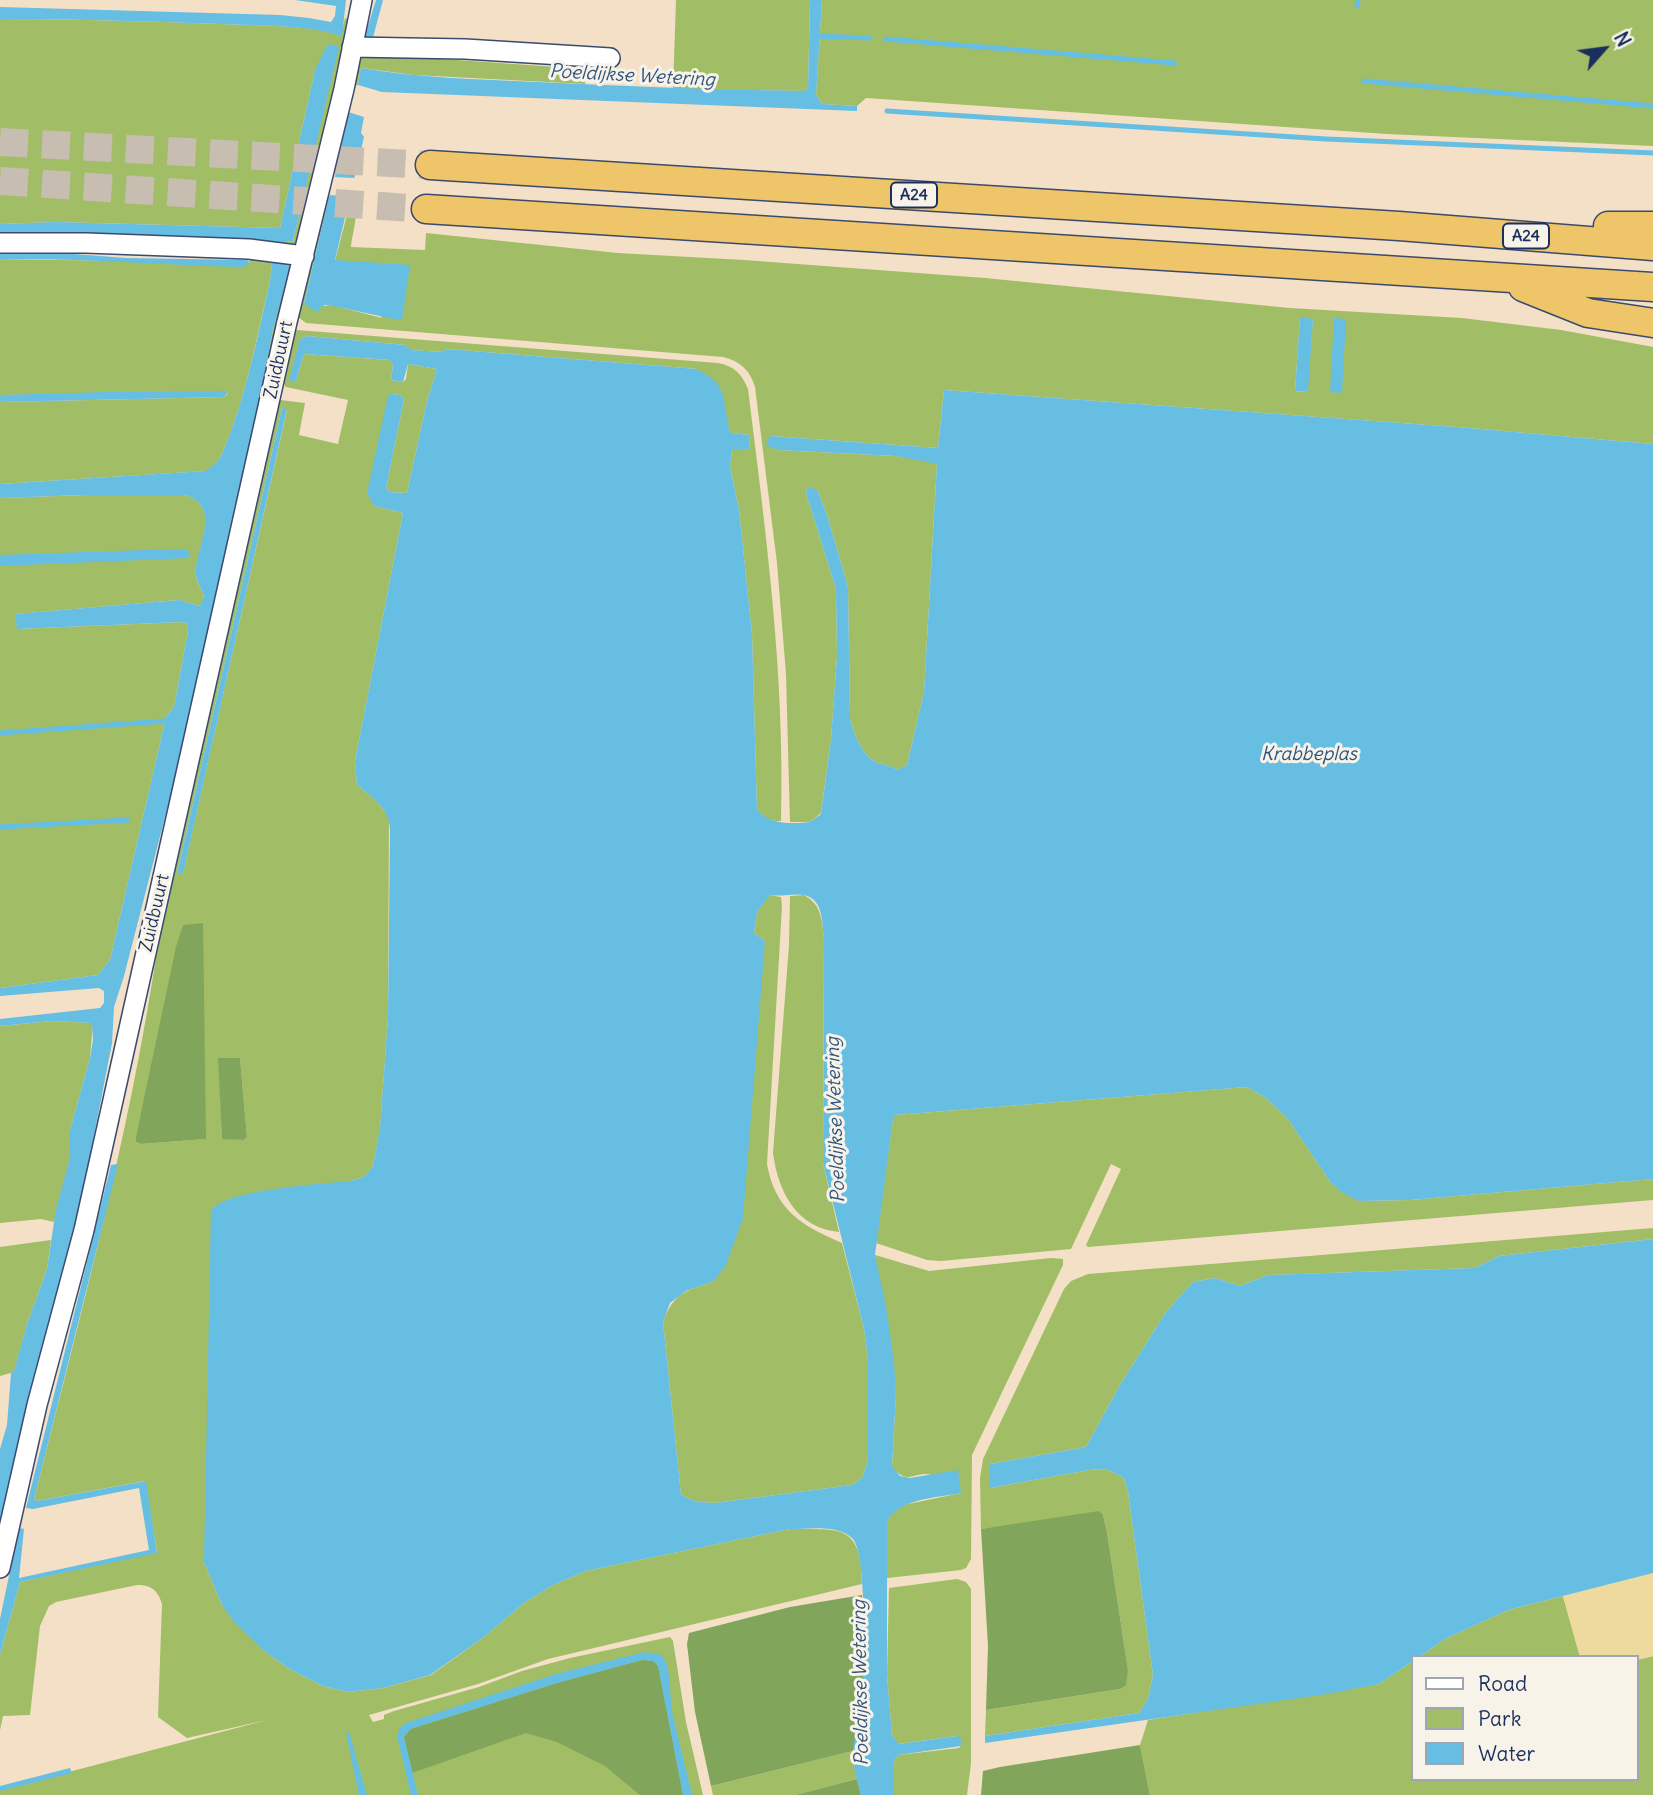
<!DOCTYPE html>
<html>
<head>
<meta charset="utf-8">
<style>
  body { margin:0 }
  #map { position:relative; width:1653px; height:1795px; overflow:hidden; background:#f3e0c6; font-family:Delius,sans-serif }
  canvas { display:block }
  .legend { position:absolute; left:1411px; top:1655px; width:228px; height:126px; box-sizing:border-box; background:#f7f3e8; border:2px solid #9fa5b1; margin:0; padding:9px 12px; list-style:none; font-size:21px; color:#1b2f5e }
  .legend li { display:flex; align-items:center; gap:14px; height:35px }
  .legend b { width:35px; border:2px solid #9fa5b1 }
  .north { position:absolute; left:1569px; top:14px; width:70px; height:70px; -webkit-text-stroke:5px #f7f3e8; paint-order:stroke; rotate:62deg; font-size:19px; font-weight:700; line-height:28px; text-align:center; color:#1b2f5e }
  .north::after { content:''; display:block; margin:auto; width:24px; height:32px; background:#1b2f5e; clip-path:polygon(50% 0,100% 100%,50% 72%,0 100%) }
</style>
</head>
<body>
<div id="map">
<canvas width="1653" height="1795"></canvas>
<ul class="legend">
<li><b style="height:9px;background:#fff"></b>Road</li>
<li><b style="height:19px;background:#a1be66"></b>Park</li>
<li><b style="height:19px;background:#66bee3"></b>Water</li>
</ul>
<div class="north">N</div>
</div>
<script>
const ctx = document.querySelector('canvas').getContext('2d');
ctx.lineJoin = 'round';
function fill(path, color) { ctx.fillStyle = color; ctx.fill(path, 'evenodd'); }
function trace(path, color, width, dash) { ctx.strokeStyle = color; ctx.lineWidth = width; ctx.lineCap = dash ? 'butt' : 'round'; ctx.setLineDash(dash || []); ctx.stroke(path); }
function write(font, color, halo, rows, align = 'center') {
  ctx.font = font + ' Delius,sans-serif'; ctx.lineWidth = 6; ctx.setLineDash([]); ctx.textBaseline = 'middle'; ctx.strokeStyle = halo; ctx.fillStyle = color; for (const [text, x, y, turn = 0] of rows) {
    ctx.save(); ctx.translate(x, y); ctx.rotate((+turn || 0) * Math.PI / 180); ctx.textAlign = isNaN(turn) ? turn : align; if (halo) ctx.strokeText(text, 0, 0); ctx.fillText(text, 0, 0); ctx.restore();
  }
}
fill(new Path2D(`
  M676 0H810L808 88 804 91 673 89Z
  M822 0H1653V146L1387 134 866 98 857 106 822 104 816 95Z
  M345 18 352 20 301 241 296 246 277 243 293 241 338 47 315 70 280 228 56 222 0 224V19C73 19 146 21 219 24 259 26 303 24 341 35Z
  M357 53 585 69V84L414 75 361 68 358 85 351 86Z
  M332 196 328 200 304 304 323 306 332 305 382 318 335 261 349 207V198C362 209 352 232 351 247L425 250 426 233 618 253 744 260 985 278 1290 308 1462 318 1561 330 1648 346 1653 347V444L1457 427 944 390 938 448 770 436 778 450 896 456 937 463 924 692 907 765 897 770C889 764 878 765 871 759 860 750 853 732 850 719L848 587 828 518 818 491 807 489 806 493 836 589 837 657 831 739 821 813 810 822H790L786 674 777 563 755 387C750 370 740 361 723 357L306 323 298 317 326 197ZM1300 318 1313 319 1307 392 1295 391Z
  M248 254 292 262 221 577 230 526 254 429 273 329 289 266 272 264 270 281C256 339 246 401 221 456 218 463 212 467 206 471L0 484V402L224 397 228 393 0 395V259L250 263Z
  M297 330 718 363C734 366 742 374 748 389 766 534 785 674 781 821 770 821 764 819 757 809L752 634 739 510 730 466 732 449H749L750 435 731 433 726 422V413L697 369 447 349 442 352 409 350 406 345 307 336 300 339 296 381 304 354 390 360 393 365 391 380 403 382 406 379 408 364 437 369 427 401 407 493 390 492 386 488 404 399 400 395 392 394 374 506 403 513 355 761 357 785 377 801 389 817 388 1017 380 1129 373 1166 364 1177 351 1181 204 1562 222 1605 263 1650 291 1670 323 1686 348 1692 383 1688 431 1675 484 1637 524 1603 553 1585 586 1571 790 1529C842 1529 861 1524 862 1584L548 1659 478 1684 369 1715 373 1722 384 1719V1715L394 1711 479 1687 522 1671 570 1658 670 1637 673 1641 686 1722 703 1795H0V1790L267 1720 187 1738 158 1717 162 1604C158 1590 151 1585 137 1585L56 1602 49 1606 40 1626 30 1715 3 1716 0 1730V1655L20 1582 157 1552 145 1481 37 1501 34 1499C84 1301 138 1104 164 901L276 404 280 400 305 403 299 435 338 444 348 400 286 387 282 382 294 332ZM282 408 287 410 183 873 177 874ZM183 925 205 1139 141 1144 136 1142V1136ZM219 1058 240 1059 247 1137 244 1140 222 1138Z
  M84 495H185C225 507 194 550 196 576 197 585 205 591 204 602L200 606 179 600 16 614 17 629 182 622 187 624 188 631 174 707 166 717 110 960 98 975 0 988V498Z
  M769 895 781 897 782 906 767 1164C775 1210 802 1226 842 1243L864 1329 868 1359V1460L862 1478 852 1485 715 1503 697 1502 681 1495 663 1322C674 1292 686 1291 714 1281L765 941 754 933 757 912Z
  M804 895C822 905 822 920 824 939L823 1163 839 1232C796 1228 778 1191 773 1153L789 945 790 896Z
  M52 1021 93 1023 90 1058 70 1130V1158L54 1222 41 1219 0 1223V1026Z
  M1247 1087 1266 1098 1288 1119 1331 1183 1359 1201 1410 1200 1653 1179V1200L1088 1247 1086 1245 1121 1169 1111 1164 1071 1249 941 1261 927 1260 876 1243 893 1118 895 1115Z
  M1653 1228V1239L1499 1256 1475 1268 1268 1275 1240 1286 1215 1278 1193 1282 1166 1312 1120 1385 1086 1447 990 1464V1488L1089 1470 1106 1469 1124 1478 1128 1492 1153 1675 1148 1699 1139 1713 985 1736 986 1710 1120 1689 1128 1670 1107 1532 1103 1515 981 1529 980 1478 983 1459 1064 1289 1071 1281 1088 1274Z
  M51 1240 47 1269 27 1324 14 1372 0 1376V1247Z
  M875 1255 929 1271 1051 1258 1063 1259V1265L972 1455 971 1559 966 1568 961 1570 887 1578 885 1565 887 1521 892 1513 903 1505 961 1493C953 1488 942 1478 932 1475 914 1470 909 1487 892 1467L896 1395Z
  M957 1579 966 1582 971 1589V1763L967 1795H893V1763L898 1755 959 1748 961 1745 957 1736 898 1744 892 1735 887 1675 889 1588Z
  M1563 1596 1580 1657H1419L1445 1639 1508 1610Z
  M1653 1656V1795H1150L1140 1745 1148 1720 1379 1684 1413 1661V1779H1637V1660Z
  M853 1751 857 1779 795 1795H713L711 1786Z`), '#a1be66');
fill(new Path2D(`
  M203 923 206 1139 141 1144 136 1142V1136L176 947 183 925Z
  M218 1058H240L247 1137 244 1140 222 1139Z
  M1099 1511 1103 1515 1107 1532 1128 1670 1126 1685 1120 1689 986 1710 988 1646 981 1529Z
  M862 1595 864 1677 861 1713 853 1751 711 1786 695 1712 687 1644 689 1633 790 1607Z
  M642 1660 653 1661 658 1666 683 1795H640L605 1766 557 1742 526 1733 412 1773 404 1737 411 1729 557 1683Z
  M1140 1745 1150 1795H981L983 1771 1000 1767Z
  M857 1779 861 1795H795Z`), '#80a55b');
fill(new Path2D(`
  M1653 1573V1656L1637 1660V1657H1580L1563 1596Z`), '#eeda9e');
fill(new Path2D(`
  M295 0H346L342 36C303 24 259 26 219 24 146 21 73 19 0 19V7L280 15 309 18 331 22 335 16 336 6Z
  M376 0H383L372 41 364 39Z
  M810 0H822L816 95 822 104 857 106V111L382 92 358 85 361 68C418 78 478 79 537 82 626 86 715 90 804 91L808 88Z
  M330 44 339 47 293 241 277 243 0 235V224L56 222 280 228 315 70 326 47Z
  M348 112 364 117 361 133 364 137 335 260 410 265 402 320C389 319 330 304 325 305 322 306 319 310 317 312L304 304 328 200C334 193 344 127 348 112Z
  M0 251H35L126 258 247 260 250 262 243 267C162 265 81 258 0 259Z
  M275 262 285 263 289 266V272L273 329 254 429 230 526 201 677 124 976 114 1007 112 1043 83 1192 0 1528V1449L7 1425 11 1373 14 1371 27 1324 47 1269 56 1209 70 1158V1130L90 1058 93 1040 92 1023 52 1021 0 1026V1019L100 1008 104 1003V991L99 988 0 996V988L98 975 110 960 166 717 174 707 188 631 187 624 182 622 17 629 15 614 179 600 200 606 204 597C203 590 197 583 196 576 193 551 225 507 185 495H84L0 498V484L205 471C211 467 218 463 221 456 245 403 257 338 270 281L272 263Z
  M1300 317 1313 319 1308 392 1295 391Z
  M1334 318 1346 319 1342 393 1330 392Z
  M307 336 406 345 410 350 442 352 447 349 697 369C703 373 711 377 716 382 728 396 724 418 731 433L750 435 749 449H732L730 466 739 510 752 634 757 809C768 825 792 824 810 822L821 814 831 739 837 657 836 589 806 493 807 489 811 487 818 491 828 518 848 587 850 719C853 732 860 750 871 759 878 765 889 764 897 770L907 765 924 692 937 464 896 456 778 450 766 445 770 436 938 448 944 390 1457 427 1653 444V1179L1410 1200 1359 1201 1343 1193 1331 1183 1288 1119 1266 1098 1247 1087 895 1115 893 1119 875 1255 886 1306 894 1361 896 1395 892 1466 900 1476 910 1478 958 1470 961 1493C936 1498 901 1498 887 1521V1675L892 1735 899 1744 957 1736 961 1739V1746L898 1755 893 1763V1795H861C858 1783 854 1770 853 1758 852 1741 859 1726 861 1710 864 1682 868 1557 853 1539 839 1524 808 1529 790 1529L586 1571 553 1585 524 1603 484 1637 430 1675 383 1688 348 1692 323 1686 291 1670 263 1650 234 1622 222 1605 204 1562 211 1210C229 1189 322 1184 351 1181L364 1177 373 1166 380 1128 388 1017 390 829C389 808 373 798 357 785L355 761 403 513 374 506 367 493 388 396 392 394 400 395 404 399 386 488 390 492 407 493 427 401 437 369 408 364 403 382 391 380 393 365 390 360 304 354 296 381 291 382 289 380 300 339ZM770 895C781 897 794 893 804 895 824 899 822 924 824 939L823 1163 864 1329 868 1359V1460L862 1478 852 1485 715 1503 697 1502 681 1495 663 1322 670 1303 686 1291 714 1281 726 1265 743 1218 765 941 754 933 757 912Z
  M106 392 225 391 228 392 224 397 0 402V395Z
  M282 408 287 409 183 874H177Z
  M175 549 187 550 190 553 189 558 0 566V555Z
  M118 1164 34 1499 37 1501 146 1481 157 1553 20 1582 0 1655V1619L19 1528 24 1529 19 1578 149 1550 139 1488 33 1509 26 1508 111 1165Z
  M1653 1239V1573L1508 1610 1445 1639 1419 1657H1413V1661L1379 1684 1327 1694 985 1743V1736L1139 1713 1148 1699 1153 1675 1128 1492 1124 1478 1106 1469 1089 1470 990 1488V1464L1086 1447 1120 1385 1166 1312 1193 1282 1215 1278 1240 1286 1268 1275 1475 1268 1499 1256Z
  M645 1652 662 1655 668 1667 672 1712 692 1795H683L658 1666 653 1661 642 1660 557 1683 410 1729 404 1737 418 1795H411L397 1736 400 1728 406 1723 556 1674Z
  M349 1732 367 1795H359L346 1733Z
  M70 1768 72 1773 0 1791V1786Z`), '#66bee3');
fill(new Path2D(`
  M334 177 355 178 351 197 330 195Z`), '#f3e0c6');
trace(new Path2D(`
  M1357 6 1358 0
  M814 36 870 38
  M886 39 1175 63
  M1364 81 1653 106
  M887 111 1326 139 1653 153
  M0 733 165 721
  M0 827 128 820`), '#66bee3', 5);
trace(new Path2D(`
  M0 142 430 165
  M0 181 426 209`), '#c8bdb1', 28, [28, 14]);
const minor = new Path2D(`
  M352 47 465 49 610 58
  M0 243H86L249 249 304 256
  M0 1568 37 1405 84 1230 287 322 344 89 362 0`);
const highway = new Path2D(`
  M430 165 1399 226 1653 246
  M426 209 1653 287
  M1608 226H1653
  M1523 287 1588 313 1653 323`);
trace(minor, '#3b4a6e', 22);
trace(highway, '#3b4a6e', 31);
trace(minor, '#fff', 19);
trace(highway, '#eec569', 28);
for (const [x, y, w] of [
  [914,195,46],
  [1526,236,46]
]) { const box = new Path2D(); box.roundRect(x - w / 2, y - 12.5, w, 25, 5); ctx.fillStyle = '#f7f3e8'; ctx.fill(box); trace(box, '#1b2f5e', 2); }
write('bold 16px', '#1b2f5e', null, [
  ["A24",914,195],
  ["A24",1526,236]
]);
write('18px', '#1b2f5e', '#f7f3e8', [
  ["Zuidbuurt",279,360,-78],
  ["Zuidbuurt",155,913,-77]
]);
write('italic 19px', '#2e537f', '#f7f3e8', [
  ["Poeldijkse Wetering",632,76,3],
  ["Krabbeplas",1309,755],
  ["Poeldijkse Wetering",836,1120,-92],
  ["Poeldijkse Wetering",861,1683,-91]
]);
</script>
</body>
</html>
